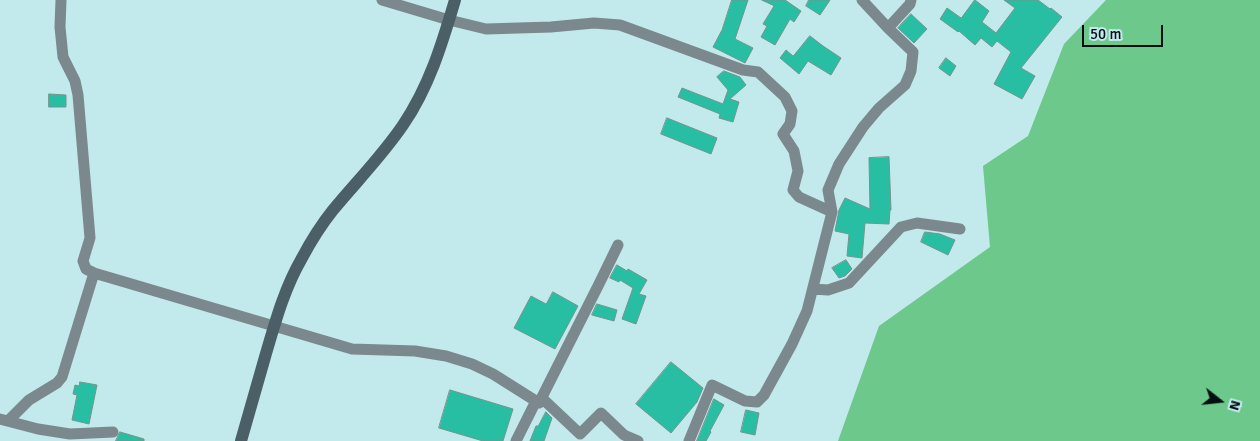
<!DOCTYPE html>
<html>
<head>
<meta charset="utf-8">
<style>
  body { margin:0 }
  #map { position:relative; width:1260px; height:441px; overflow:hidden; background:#c2e9eb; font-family:Signika,sans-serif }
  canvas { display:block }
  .north { position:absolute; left:1195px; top:376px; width:50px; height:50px; -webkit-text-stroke:4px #c2e9eb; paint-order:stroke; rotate:106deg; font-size:14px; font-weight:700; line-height:20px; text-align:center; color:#030f10 }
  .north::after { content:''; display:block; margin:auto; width:18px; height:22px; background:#030f10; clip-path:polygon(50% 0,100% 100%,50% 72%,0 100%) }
  .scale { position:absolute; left:1082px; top:25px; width:81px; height:22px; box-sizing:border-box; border:2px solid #030f10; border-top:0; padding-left:6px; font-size:15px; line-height:18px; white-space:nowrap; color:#030f10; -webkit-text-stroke:4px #c2e9eb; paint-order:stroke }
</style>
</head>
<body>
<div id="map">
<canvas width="1260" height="441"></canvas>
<div class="north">N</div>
<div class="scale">50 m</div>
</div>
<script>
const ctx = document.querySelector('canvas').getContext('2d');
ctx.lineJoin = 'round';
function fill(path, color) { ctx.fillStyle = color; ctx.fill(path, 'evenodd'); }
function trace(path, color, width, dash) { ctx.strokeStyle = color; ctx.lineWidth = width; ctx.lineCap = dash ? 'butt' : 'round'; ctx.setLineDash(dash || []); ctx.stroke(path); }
fill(new Path2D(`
  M1106 0H1260V441H838L879 326 990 247 983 166 1028 136 1064 44Z`), '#6cc88b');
const building = new Path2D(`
  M732 0H748L735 39 753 48 745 63 713 47 722 30Z
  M762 0H785L801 11 794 22 790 19 775 45 761 37 767 26 763 24 774 6Z
  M809 0H830L820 15 806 6Z
  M975 0 989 11 982 22 996 33 1015 8 1004 0H1038L1050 9 1051 8 1062 17 1021 68 1035 76 1022 99 994 84 1011 52 997 41 992 47 981 38 975 45 959 31 958 32 940 19 947 8 961 18Z
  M911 14 927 29 914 43 898 28Z
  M810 36 823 46 841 58 831 75 808 61 799 74 780 58 786 50 793 56Z
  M946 58 956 66 950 76 939 68Z
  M724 71 740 77 746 85 730 99 739 102 733 122 719 118 720 114 678 97 682 88 723 104 728 90 717 77Z
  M49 94 66 95V107H49Z
  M667 118 717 138 711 154 661 134Z
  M889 157 891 210H890L889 224 865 223 862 258 847 256 849 234 835 231 839 210 845 198 870 209 869 158Z
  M925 232 940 234 955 240 948 255 921 242Z
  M846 260 852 269 845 276 839 278 832 268Z
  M617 265 627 271 628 269 647 280 639 294 646 296 636 324 622 319 633 288 620 280 619 282 610 278Z
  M553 292 578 306 555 349 514 328 531 296 546 304Z
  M597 304 617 310 614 321 592 315Z
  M671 362 703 388 697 402 671 433 636 404Z
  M80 382 97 385 89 424 72 420 77 395 73 394 75 385 79 386Z
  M450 390 513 409 503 441H483L439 428Z
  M714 399 724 405 710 431 711 432 706 441H697Z
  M746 410 759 413 755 435 741 432Z
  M546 412 552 418 544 441H530L536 426H538Z
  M120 432 144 439V441H116Z`);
fill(building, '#28bea4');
trace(building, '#73958c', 1);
trace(new Path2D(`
  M61 0 60 27 63 57 75 81 78 95 90 238 83 261 86 269 94 273 352 349 415 351 446 356 472 364 493 374 539 403 544 400 580 434 601 413 624 435 638 441
  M382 0 449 20 486 29 551 27 594 23 620 25 743 70 758 72 785 97 792 111 790 124 783 134 794 151 798 171 793 190 799 197 832 212
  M888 28 910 4 911 0
  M813 289 828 290 849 283 901 227 917 223 960 229
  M539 403 599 284 618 245
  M0 419 38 429 70 434 113 432
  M8 421 29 400 57 383 62 377 94 273
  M516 441 536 401
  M689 441 712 385 745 401 757 402 764 395 792 344 807 311 832 212 828 190 839 164 863 127 879 108 905 85 911 71 913 52 888 28 862 0`), '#7b898e', 11);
trace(new Path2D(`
  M241 441C249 413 257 385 265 357 275 323 284 289 302 258 311 241 321 225 333 210 356 182 382 156 403 125 429 87 442 44 455 0`), '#4b5f67', 12);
</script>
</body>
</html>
